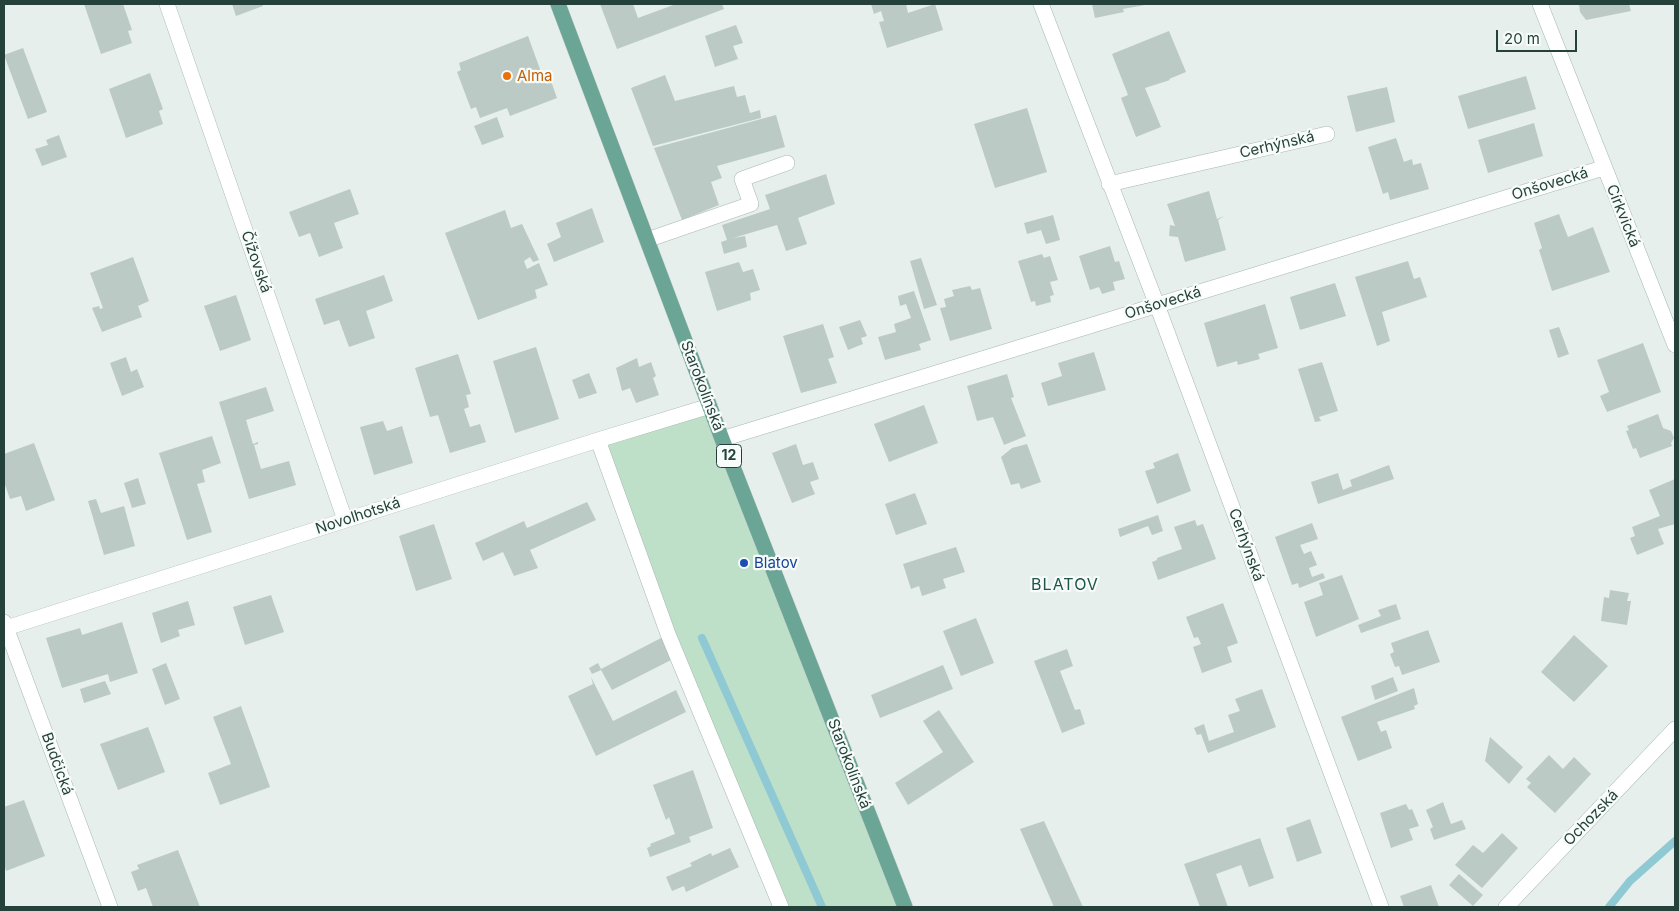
<!DOCTYPE html>
<html>
<head>
<meta charset="utf-8">
<style>
  body { margin:0 }
  #map { position:relative; width:1679px; height:911px; overflow:hidden; background:#e6efeb; font-family:Inter,sans-serif }
  canvas { display:block }
  .frame { position:absolute; inset:0; border:5px solid #24423a; pointer-events:none }
  .scale { position:absolute; left:1496px; top:30px; width:81px; height:22px; box-sizing:border-box; border:2px solid #24423a; border-top:0; padding-left:6px; font-size:15px; line-height:18px; white-space:nowrap; color:#24423a; -webkit-text-stroke:4px #f7fbf9; paint-order:stroke }
</style>
</head>
<body>
<div id="map">
<canvas width="1679" height="911"></canvas>
<div class="frame"></div>
<div class="scale">20 m</div>
</div>
<script>
const ctx = document.querySelector('canvas').getContext('2d');
ctx.lineJoin = 'round';
function fill(path, color) { ctx.fillStyle = color; ctx.fill(path, 'evenodd'); }
function trace(path, color, width, dash) { ctx.strokeStyle = color; ctx.lineWidth = width; ctx.lineCap = dash ? 'butt' : 'round'; ctx.setLineDash(dash || []); ctx.stroke(path); }
function write(font, color, halo, rows, align = 'center') {
  ctx.font = font + ' Inter,sans-serif'; ctx.lineWidth = 4.5; ctx.setLineDash([]); ctx.textBaseline = 'middle'; ctx.strokeStyle = halo; ctx.fillStyle = color; for (const [text, x, y, turn = 0] of rows) {
    ctx.save(); ctx.translate(x, y); ctx.rotate((+turn || 0) * Math.PI / 180); ctx.textAlign = isNaN(turn) ? turn : align; if (halo) ctx.strokeText(text, 0, 0); ctx.fillText(text, 0, 0); ctx.restore();
  }
}
fill(new Path2D(`
  M710 406 903 907H782L598 440Z`), '#bfe0c8');
trace(new Path2D(`
  M702 638 822 907
  M1609 907 1630 881 1675 841`), '#8ec9d4', 8);
fill(new Path2D(`
  M84 4H123L132 30 128 31 132 43 101 54Z
  M232 4H262L263 6 236 16Z
  M600 4H633L638 18 676 4H722L724 9 617 49Z
  M871 4H906L908 13 935 4 943 30 887 48 879 22 884 21 881 11 874 14Z
  M1092 4H1145V5L1123 9 1124 12 1095 18Z
  M1579 4H1629L1631 11 1586 20 1580 12Z
  M736 25 743 43 733 46 738 59 715 67 705 36Z
  M1169 31 1186 72 1169 79 1170 80 1145 88 1161 127 1136 137 1121 98 1128 95 1112 54Z
  M528 36 545 83 551 81 557 98 510 116 507 108 480 118 476 107 471 109 457 72 461 70 459 63Z
  M23 48 47 112 28 119 4 55Z
  M150 73 163 109 159 111 163 124 126 138 109 89Z
  M665 75 675 101 734 86 737 97 745 95 750 113 760 110 761 118 653 146 631 88Z
  M1526 76 1536 109 1468 129 1458 96Z
  M1387 87 1395 122 1356 132 1347 96Z
  M1027 108 1047 172 995 188 974 124Z
  M776 115 785 147 717 166 722 178 711 182 719 205 682 220 654 148Z
  M497 117 504 137 482 145 474 126Z
  M1534 123 1543 156 1488 173 1478 140Z
  M59 135 67 157 42 166 35 149 48 145 46 140Z
  M1396 138 1404 162 1412 159 1413 165 1421 163 1429 189 1390 200 1388 192 1383 194 1368 147Z
  M826 174 835 204 798 218 807 244 786 251 777 225 733 238 745 236 747 247 724 254 721 242 727 240 722 225 770 209 765 195Z
  M350 189 359 214 334 223 343 248 319 257 310 233 299 237 289 212Z
  M1209 191 1217 219 1224 216 1218 220 1226 250 1185 262 1178 237 1169 236 1170 225 1175 226 1167 204Z
  M592 208 604 242 554 262 547 244 561 237 556 223Z
  M505 210 511 228 522 224 539 260 533 262 530 257 524 261 527 269 539 263 548 285 535 290 537 298 478 320 445 233Z
  M1559 214 1568 237 1593 227 1610 272 1552 291 1539 250 1542 248 1534 223Z
  M1053 215 1060 240 1046 244 1041 230 1027 234 1024 223Z
  M1110 246 1115 262 1119 261 1125 279 1113 282 1115 290 1102 294 1099 287 1090 290 1079 256Z
  M1042 254 1044 258 1050 256 1058 280 1050 282 1054 295 1050 296 1051 302 1036 306 1035 301 1031 302 1018 261Z
  M133 257 149 301 138 306 142 317 102 332 92 308 99 306 100 309 103 308 90 273Z
  M921 258 937 305 924 309 910 261Z
  M1408 261 1414 279 1420 277 1427 297 1382 312 1390 341 1377 346 1355 277Z
  M739 262 743 272 753 269 760 290 750 293 751 300 717 311 705 272Z
  M384 275 393 301 366 311 375 338 349 347 339 320 324 325 315 299Z
  M1335 283 1346 316 1300 330 1290 297Z
  M970 286 972 290 980 288 992 329 950 341 940 308 946 307 944 299 954 296 952 290Z
  M914 291 931 340 919 344 921 350 885 360 878 337 896 332 894 324 911 318 906 304 900 306 898 296Z
  M236 295 251 340 220 351 204 306Z
  M1265 304 1278 348 1258 354 1260 359 1238 365 1237 361 1217 367 1204 323Z
  M860 320 867 336 861 338 863 344 848 350 839 327Z
  M823 324 834 357 828 359 837 383 801 393 783 336Z
  M1559 327 1569 354 1558 358 1549 330Z
  M1643 343 1661 392 1607 412 1600 396 1609 392 1597 360Z
  M536 347 559 419 515 433 493 361Z
  M1094 352 1106 390 1048 406 1041 383 1062 376 1058 363Z
  M458 354 471 394 466 395 469 407 464 409 470 427 480 424 486 442 450 453 438 415 430 417 415 368Z
  M126 357 131 372 137 369 144 387 122 396 110 363Z
  M637 358 639 367 651 362 656 376 653 378 659 395 636 403 630 388 622 391 616 368Z
  M1322 362 1338 411 1319 417 1321 421 1315 422 1298 369Z
  M589 373 597 393 579 399 572 380Z
  M1007 374 1014 397 1011 398 1026 436 1004 445 993 417 977 421 967 386Z
  M266 387 274 411 246 420 253 444 258 442V444L254 445 261 469 289 461 296 485 249 499 219 402Z
  M924 405 938 443 889 462 874 424Z
  M1658 414 1663 428 1671 431 1674 438 1671 443 1672 446 1640 458 1636 448 1633 449 1626 431 1629 430 1627 426Z
  M383 421 387 431 402 426 413 463 374 475 360 427Z
  M212 436 221 463 202 470 205 482 197 484 212 532 187 540 159 453Z
  M34 443 55 500 26 511 21 496 10 499 4 482V454Z
  M796 444 803 465 813 462 819 479 810 482 815 494 792 503 772 453Z
  M1027 444 1041 482 1021 489 1019 483 1011 485 1001 457 1012 448Z
  M1178 453 1191 491 1157 504 1145 471 1155 468 1153 463Z
  M1389 465 1394 479 1318 504 1311 482 1338 473 1343 490 1352 486 1350 480Z
  M138 478 146 504 132 508 124 483Z
  M1675 479V524L1658 529 1664 544 1637 555 1630 538 1635 536 1632 527 1660 516 1649 490Z
  M915 493 927 524 896 535 885 504Z
  M96 499 101 513 124 506 135 546 104 555 88 501Z
  M587 502 596 520 530 550 538 568 514 576 503 552 483 561 475 543 524 521 527 528Z
  M1158 515 1163 531 1152 535 1148 526 1120 537 1118 529Z
  M1195 520 1197 526 1203 524 1216 559 1158 580 1152 562 1157 560V558L1182 549 1174 527Z
  M1312 523 1318 539 1300 545 1304 554 1311 551 1317 565 1309 568 1312 577 1323 573 1325 578 1299 588 1298 583 1292 585 1275 537Z
  M434 524 452 579 416 591 399 536Z
  M956 547 965 572 943 579 946 588 922 596 919 586 911 589 903 564Z
  M1342 575 1359 619 1316 637 1304 602 1323 595 1319 583Z
  M1610 590 1629 593 1627 601H1631L1627 625 1601 621 1604 597 1609 598Z
  M271 595 284 632 245 645 233 607Z
  M188 601 195 625 178 630 180 636 161 643 152 613Z
  M1223 603 1238 643 1227 647 1232 662 1202 673 1193 647 1201 644 1198 637 1194 638 1186 617Z
  M1396 604 1401 619 1361 633 1358 625 1381 616 1378 610Z
  M976 618 994 663 961 676 943 631Z
  M122 622 138 673 110 682 108 674 62 688 46 638 80 628 82 635Z
  M1428 630 1440 662 1402 675 1399 666 1395 667 1390 654 1394 652 1391 643Z
  M1574 635 1608 666 1574 702 1541 672Z
  M663 637 673 659 612 690 601 670 592 674 589 668 598 663 601 669Z
  M1067 649 1073 666 1060 671 1075 710 1080 709 1085 724 1062 733 1034 661Z
  M166 663 180 699 165 705 152 669Z
  M943 665 953 689 880 718 871 695Z
  M591 677 613 721 676 690 686 712 596 756 568 696 593 684Z
  M1393 677 1398 691 1375 700 1371 686Z
  M105 681 111 694 84 703 80 689Z
  M1414 688 1418 704 1414 706 1415 709 1377 722 1381 732 1386 730 1392 748 1358 761 1341 717Z
  M1262 689 1276 727 1208 753 1201 734 1197 735 1194 728 1204 724 1209 741 1234 732 1228 715 1240 711 1235 699Z
  M241 706 270 787 220 805 208 773 231 764 213 717Z
  M939 710 974 762 908 805 895 783 943 752 923 721Z
  M148 727 165 772 118 790 100 744Z
  M1490 737 1523 767 1509 784 1485 761Z
  M1549 755 1563 769 1574 757 1591 774 1555 813 1527 787 1531 783 1526 779Z
  M693 770 713 828 689 837 691 842 650 857 647 848 651 846 650 844 675 834 669 817 666 820 653 785Z
  M24 800 45 856 6 871 4 864V807Z
  M1443 802 1451 824 1462 820 1466 829 1434 840 1430 829 1433 827 1426 810Z
  M1406 804 1409 810 1412 809 1419 826 1409 829 1413 840 1391 848 1380 813Z
  M1310 819 1322 853 1297 862 1286 828Z
  M1044 821 1083 907H1054L1020 829Z
  M1502 833 1518 848 1482 888 1455 865 1473 845 1483 853Z
  M1260 838 1274 878 1249 887 1241 865 1216 874 1228 907H1200L1184 864Z
  M730 848 739 867 686 892 684 886 672 891 666 877 692 866 690 863 711 853 712 856Z
  M178 850 200 907H153L146 888 138 891 131 872 139 869 137 865Z
  M1459 874 1483 895 1473 906 1449 885Z
  M1431 885 1439 907H1404L1400 896Z`), '#bbcac4');
const lane = new Path2D(`
  M647 240 751 204 742 179 787 163`);
const street = new Path2D(`
  M167 4 345 520
  M1041 4 1157 305 1381 907
  M1540 4 1675 345
  M1109 184 1327 134
  M722 439 1603 168
  M598 440 668 634 781 907
  M4 622 110 907
  M6 628 598 440 710 406
  M1506 907 1675 729`);
const primary = new Path2D(`
  M558 4 722 439 905 907`);
trace(lane, '#a8b8b2', 16);
trace(street, '#a8b8b2', 16);
trace(primary, '#c2cac8', 16);
trace(lane, '#fff', 15);
trace(street, '#fff', 15);
trace(primary, '#6aa596', 15);
for (const [x, y, r, color] of [
  [507,76,5,"#e8710a"],
  [744,563,5,"#1a4fb4"]
]) { const dot = new Path2D(); dot.arc(x, y, r, 0, 2 * Math.PI); ctx.fillStyle = color; ctx.fill(dot); trace(dot, '#f7fbf9', 2); }
for (const [x, y, w] of [
  [729,456,25]
]) { const box = new Path2D(); box.roundRect(x - w / 2, y - 11.5, w, 23, 4); ctx.fillStyle = '#f7fbf9'; ctx.fill(box); trace(box, '#24423a', 1); }
write('bold 14px', '#24423a', null, [
  ["12",729,456]
]);
write('15px', '#c56008', '#f7fbf9', [
  ["Alma",517,76]
], 'left');
write('15px', '#24423a', '#f7fbf9', [
  ["Cerhýnská",1277,145,-13],
  ["Onšovecká",1550,184,-17],
  ["Církvická",1623,216,68],
  ["Čížovská",256,262,71],
  ["Onšovecká",1163,303,-17],
  ["Starokolínská",702,386,69],
  ["Novolhotská",358,516,-18],
  ["Cerhýnská",1246,545,70],
  ["Budčická",57,764,70],
  ["Starokolínská",849,764,69],
  ["Ochozská",1591,818,-46]
]);
write('15px', '#164399', '#f7fbf9', [
  ["Blatov",754,563]
], 'left');
ctx.letterSpacing = '1px';
write('16px', '#1f5548', '#f7fbf9', [
  ["BLATOV",1065,585]
]);
ctx.letterSpacing = '0px';
</script>
</body>
</html>
